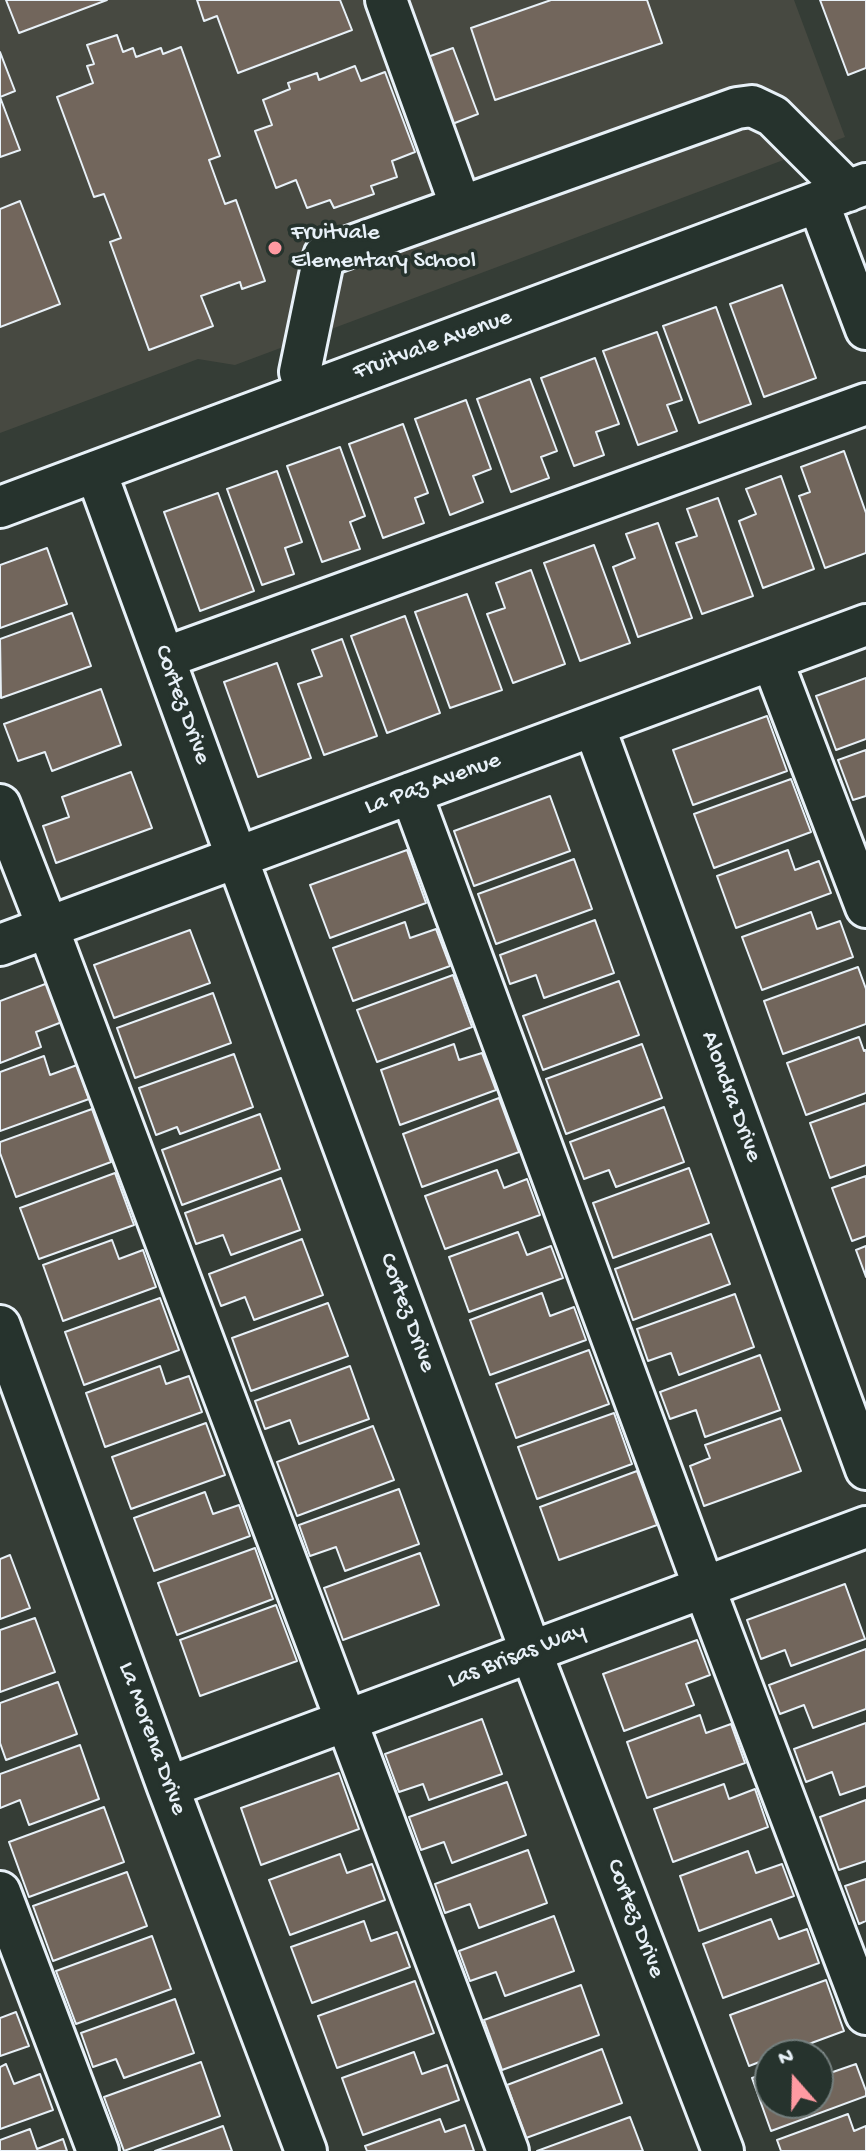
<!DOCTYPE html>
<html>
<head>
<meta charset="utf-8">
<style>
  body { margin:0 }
  #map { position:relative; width:866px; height:2151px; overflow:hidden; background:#353d36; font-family:"Gochi Hand",sans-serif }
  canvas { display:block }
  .north { position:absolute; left:754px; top:2039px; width:80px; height:80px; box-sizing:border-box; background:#26332d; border:2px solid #747f7e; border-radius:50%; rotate:340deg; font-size:22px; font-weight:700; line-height:32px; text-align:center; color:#e8f1f8 }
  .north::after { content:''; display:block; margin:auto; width:28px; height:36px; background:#ff9aa2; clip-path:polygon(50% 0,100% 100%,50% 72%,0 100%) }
</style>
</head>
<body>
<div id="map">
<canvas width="866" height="2151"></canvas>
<div class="north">N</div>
</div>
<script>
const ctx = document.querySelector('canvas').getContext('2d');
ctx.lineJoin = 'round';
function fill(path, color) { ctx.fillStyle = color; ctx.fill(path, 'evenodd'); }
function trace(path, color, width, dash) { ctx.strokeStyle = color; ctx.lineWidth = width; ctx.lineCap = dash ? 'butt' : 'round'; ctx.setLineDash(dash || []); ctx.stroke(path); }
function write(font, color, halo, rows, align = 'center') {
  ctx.font = font + ' "Gochi Hand",sans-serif'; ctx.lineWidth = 7; ctx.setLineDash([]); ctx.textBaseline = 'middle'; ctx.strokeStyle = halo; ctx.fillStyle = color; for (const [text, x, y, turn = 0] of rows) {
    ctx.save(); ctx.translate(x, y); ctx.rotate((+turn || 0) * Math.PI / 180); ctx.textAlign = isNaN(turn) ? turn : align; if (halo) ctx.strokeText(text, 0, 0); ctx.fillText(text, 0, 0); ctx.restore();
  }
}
fill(new Path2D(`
  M0 0H794L845 137 235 365 198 359 0 433Z`), '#474941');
const building = new Path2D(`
  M6 0H107L19 33Z
  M197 0H340L352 30 238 73 217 16 204 21Z
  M551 0H647L662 43 495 100 471 28Z
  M820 0H866V68L848 75Z
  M117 35 123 52 133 48 136 57 161 48 163 54 181 47 220 156 209 160 225 204 236 200 265 281 242 289 240 282 201 296 213 326 149 350 110 242 121 238 104 194 94 197 57 97 93 83 87 66 94 64 87 45Z
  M453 48 478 114 447 126 422 59Z
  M0 52 15 91 0 97Z
  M355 66 361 81 385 72 415 152 392 161 397 177 371 186 374 194 334 208 330 200 307 208 296 180 276 188 255 131 272 125 263 100 290 89 288 83 317 73 319 80Z
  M0 97 20 150 0 157Z
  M20 201 60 304 0 327V209Z
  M782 285 816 378 764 397 730 304Z
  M716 307 751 404 699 423 663 326Z
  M657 332 682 400 667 405 677 431 638 445 603 351Z
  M595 358 619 424 596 432 604 455 574 466 541 378Z
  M530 379 557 451 541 457 549 478 511 492 477 399Z
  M466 400 491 469 473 476 483 502 450 515 415 419Z
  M403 424 428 493 415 498 424 523 383 538 349 444Z
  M340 447 365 516 350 522 360 549 322 562 287 466Z
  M844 451 866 513V553L825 568 799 496 810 492 801 467Z
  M277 471 302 542 285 548 294 574 262 585 227 489Z
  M781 476 814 569 763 588 739 521 756 514 746 489Z
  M218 493 254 591 200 611 164 512Z
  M718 498 753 596 702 614 676 543 697 536 687 509Z
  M658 523 692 618 638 637 613 567 635 558 626 534Z
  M594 545 630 643 580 661 544 563Z
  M47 548 67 604 0 628V565Z
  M531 570 565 664 513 683 487 614 505 608 496 583Z
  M467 594 502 690 450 708 415 612Z
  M72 613 91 666 1 698 0 639Z
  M405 616 440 713 387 733 351 636Z
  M342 639 377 736 324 755 298 684 322 676 312 650Z
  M277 663 311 758 258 777 224 682Z
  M866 678V739L836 750 816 696Z
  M101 689 121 745 52 771 45 752 18 761 4 724Z
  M767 716 787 771 693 805 673 750Z
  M866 750V796L853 800 838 760Z
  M131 772 152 828 56 863 43 826 69 817 62 797Z
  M791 779 811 832 714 868 694 814Z
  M550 796 570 851 474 886 454 831Z
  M407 850 426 903 330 938 310 885Z
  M788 850 795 870 819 861 831 893 736 928 717 876Z
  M574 859 592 909 496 944 478 894Z
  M811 912 817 929 840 921 853 957 762 990 742 937Z
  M595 920 614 973 544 998 536 975 510 984 500 955Z
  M405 922 410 938 436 929 450 966 353 1001 333 948Z
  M190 930 210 983 114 1018 94 965Z
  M858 967 866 989V1024L783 1054 764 1001Z
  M453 975 472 1027 377 1062 357 1010Z
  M619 981 639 1035 543 1070 523 1016Z
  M48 983 62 1022 36 1032 41 1047 0 1063V1001Z
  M213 993 231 1043 135 1078 117 1028Z
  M859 1037 864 1051 866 1050V1093L806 1115 787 1063Z
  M454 1044 459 1060 482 1053 496 1090 400 1125 381 1070Z
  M642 1044 662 1098 566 1134 546 1079Z
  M234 1054 253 1107 180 1134 177 1127 156 1135 139 1088Z
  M44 1056 50 1075 77 1065 89 1099 0 1131V1072Z
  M499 1098 519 1152 422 1187 403 1134Z
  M866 1103V1165L830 1178 810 1123Z
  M664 1107 684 1162 616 1187 609 1170 584 1179 570 1142Z
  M92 1109 111 1162 16 1197 0 1153V1142Z
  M260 1114 280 1169 182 1205 162 1150Z
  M689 1168 709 1223 613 1258 593 1203Z
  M497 1170 504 1188 527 1179 540 1215 445 1249 425 1196Z
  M115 1173 134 1225 39 1259 20 1208Z
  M866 1176V1236L852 1241 832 1188Z
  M281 1178 300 1230 231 1255 223 1235 196 1244 185 1213Z
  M518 1232 527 1255 551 1246 563 1278 469 1312 449 1257Z
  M711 1234 730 1284 633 1320 615 1269Z
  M302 1239 323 1295 254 1320 245 1297 221 1306 209 1274Z
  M112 1240 119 1259 143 1250 156 1287 63 1321 43 1265Z
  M866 1246V1277L856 1250Z
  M542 1293 550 1316 574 1307 586 1340 490 1375 470 1320Z
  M735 1294 754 1347 679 1375 671 1353 648 1361 637 1329Z
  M160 1298 179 1350 84 1385 65 1332Z
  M328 1303 348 1356 251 1391 232 1338Z
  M589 1350 609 1404 516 1438 496 1384Z
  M760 1355 780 1410 705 1437 696 1410 670 1419 660 1392Z
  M160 1366 166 1384 189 1376 202 1412 105 1447 86 1393Z
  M350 1366 369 1419 299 1444 290 1420 265 1429 255 1401Z
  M614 1413 632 1464 537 1499 518 1447Z
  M781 1418 801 1471 704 1506 690 1466 710 1458 705 1445Z
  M206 1423 225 1475 131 1509 112 1457Z
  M373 1426 394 1480 297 1516 277 1462Z
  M637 1471 657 1525 559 1560 540 1507Z
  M399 1489 419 1544 345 1571 336 1547 310 1556 299 1525Z
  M205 1492 213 1514 239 1505 250 1536 154 1571 134 1518Z
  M255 1548 273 1599 177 1635 158 1583Z
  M420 1553 439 1605 343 1640 324 1588Z
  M10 1555 30 1608 0 1619V1559Z
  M845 1584 865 1639 791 1666 785 1650 761 1659 747 1620Z
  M276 1605 297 1661 200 1696 180 1640Z
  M35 1618 55 1672 0 1692V1630Z
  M697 1640 710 1675 686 1684 694 1705 624 1731 603 1674Z
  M866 1649V1709L813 1728 804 1705 780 1714 769 1685Z
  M58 1682 77 1734 6 1760 0 1743V1703Z
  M700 1715 706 1733 731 1724 745 1763 647 1798 627 1742Z
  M482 1719 502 1774 429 1800 423 1784 399 1792 385 1754Z
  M866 1723V1786L840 1795 832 1772 806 1782 794 1749Z
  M80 1745 99 1799 29 1825 20 1800 0 1808V1774Z
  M339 1773 359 1829 261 1865 241 1808Z
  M507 1782 526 1835 452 1863 444 1842 421 1850 409 1817Z
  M724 1784 729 1799 755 1789 768 1827 673 1862 654 1809Z
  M866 1800V1861L839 1870 820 1817Z
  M104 1807 124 1862 29 1897 9 1842Z
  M528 1850 547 1903 479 1928 470 1904 445 1913 435 1884Z
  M748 1851 756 1873 782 1864 794 1896 699 1931 680 1876Z
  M340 1854 347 1873 372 1864 385 1900 290 1935 269 1880Z
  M127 1872 147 1926 53 1961 33 1906Z
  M866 1879V1921L859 1924 845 1886Z
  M554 1916 574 1971 505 1996 496 1972 470 1981 459 1951Z
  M771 1919 779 1939 807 1929 819 1963 723 1998 703 1944Z
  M364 1921 371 1941 397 1932 410 1967 312 2003 291 1947Z
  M152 1936 171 1989 76 2024 56 1971Z
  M826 1980 844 2031 779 2055H770V2058L749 2066 730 2015Z
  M415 1981 434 2033 337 2068 318 2016Z
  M581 1985 599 2035 502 2070 484 2020Z
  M175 1999 194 2053 124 2078 116 2059 93 2067 81 2033Z
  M16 2012 29 2046 0 2056V2018Z
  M602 2049 622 2103 526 2138 507 2085Z
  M414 2052 422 2074 447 2065 459 2100 363 2135 342 2078Z
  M823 2053 830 2073 856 2064 866 2091V2096L771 2131 752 2078 770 2072V2103H818V2055H816Z
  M201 2062 220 2116 124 2151 104 2097Z
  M6 2064 14 2084 40 2074 53 2110 0 2129V2067Z
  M848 2114 854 2131 866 2126V2151H781L777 2140Z
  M630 2117 643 2151H537Z
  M440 2119 445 2132 465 2125 474 2151H367L365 2146Z
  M223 2126 232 2151H155Z
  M30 2129 37 2149 63 2139 67 2151H0V2140Z`);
fill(building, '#72665c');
trace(building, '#e8f1f8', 2);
const minor = new Path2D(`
  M386 0 461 207
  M818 202 866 329
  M306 393 300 372 324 256 737 108 752 106 773 116 848 191
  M96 472 237 858 531 1652 723 2151
  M0 507 866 184
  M164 658 866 404
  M772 660 866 907
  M594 726 866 1469
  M411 793 704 1587 866 2014
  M0 805 48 928 508 2151
  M0 945 866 625
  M0 1326 168 1787 306 2151
  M168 1787 866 1527
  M0 1892 98 2151`);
trace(minor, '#e8f1f8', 46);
trace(minor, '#26332d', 40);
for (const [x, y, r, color] of [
  [275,248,8,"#ff9aa2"]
]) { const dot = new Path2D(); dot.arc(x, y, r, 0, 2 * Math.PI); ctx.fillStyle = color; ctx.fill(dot); trace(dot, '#26332d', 3); }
write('24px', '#e8f1f8', '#26332d', [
  ["Fruitvale",291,234],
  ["Elementary School",291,262]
], 'left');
write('24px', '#e8f1f8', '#26332d', [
  ["Fruitvale Avenue",433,346,-20],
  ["Cortez Drive",181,705,70],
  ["La Paz Avenue",433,785,-20],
  ["Alondra Drive",730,1097,70],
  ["Cortez Drive",406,1313,70],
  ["Las Brisas Way",517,1657,-21],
  ["La Morena Drive",151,1739,70],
  ["Cortez Drive",634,1919,69]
]);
</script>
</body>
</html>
